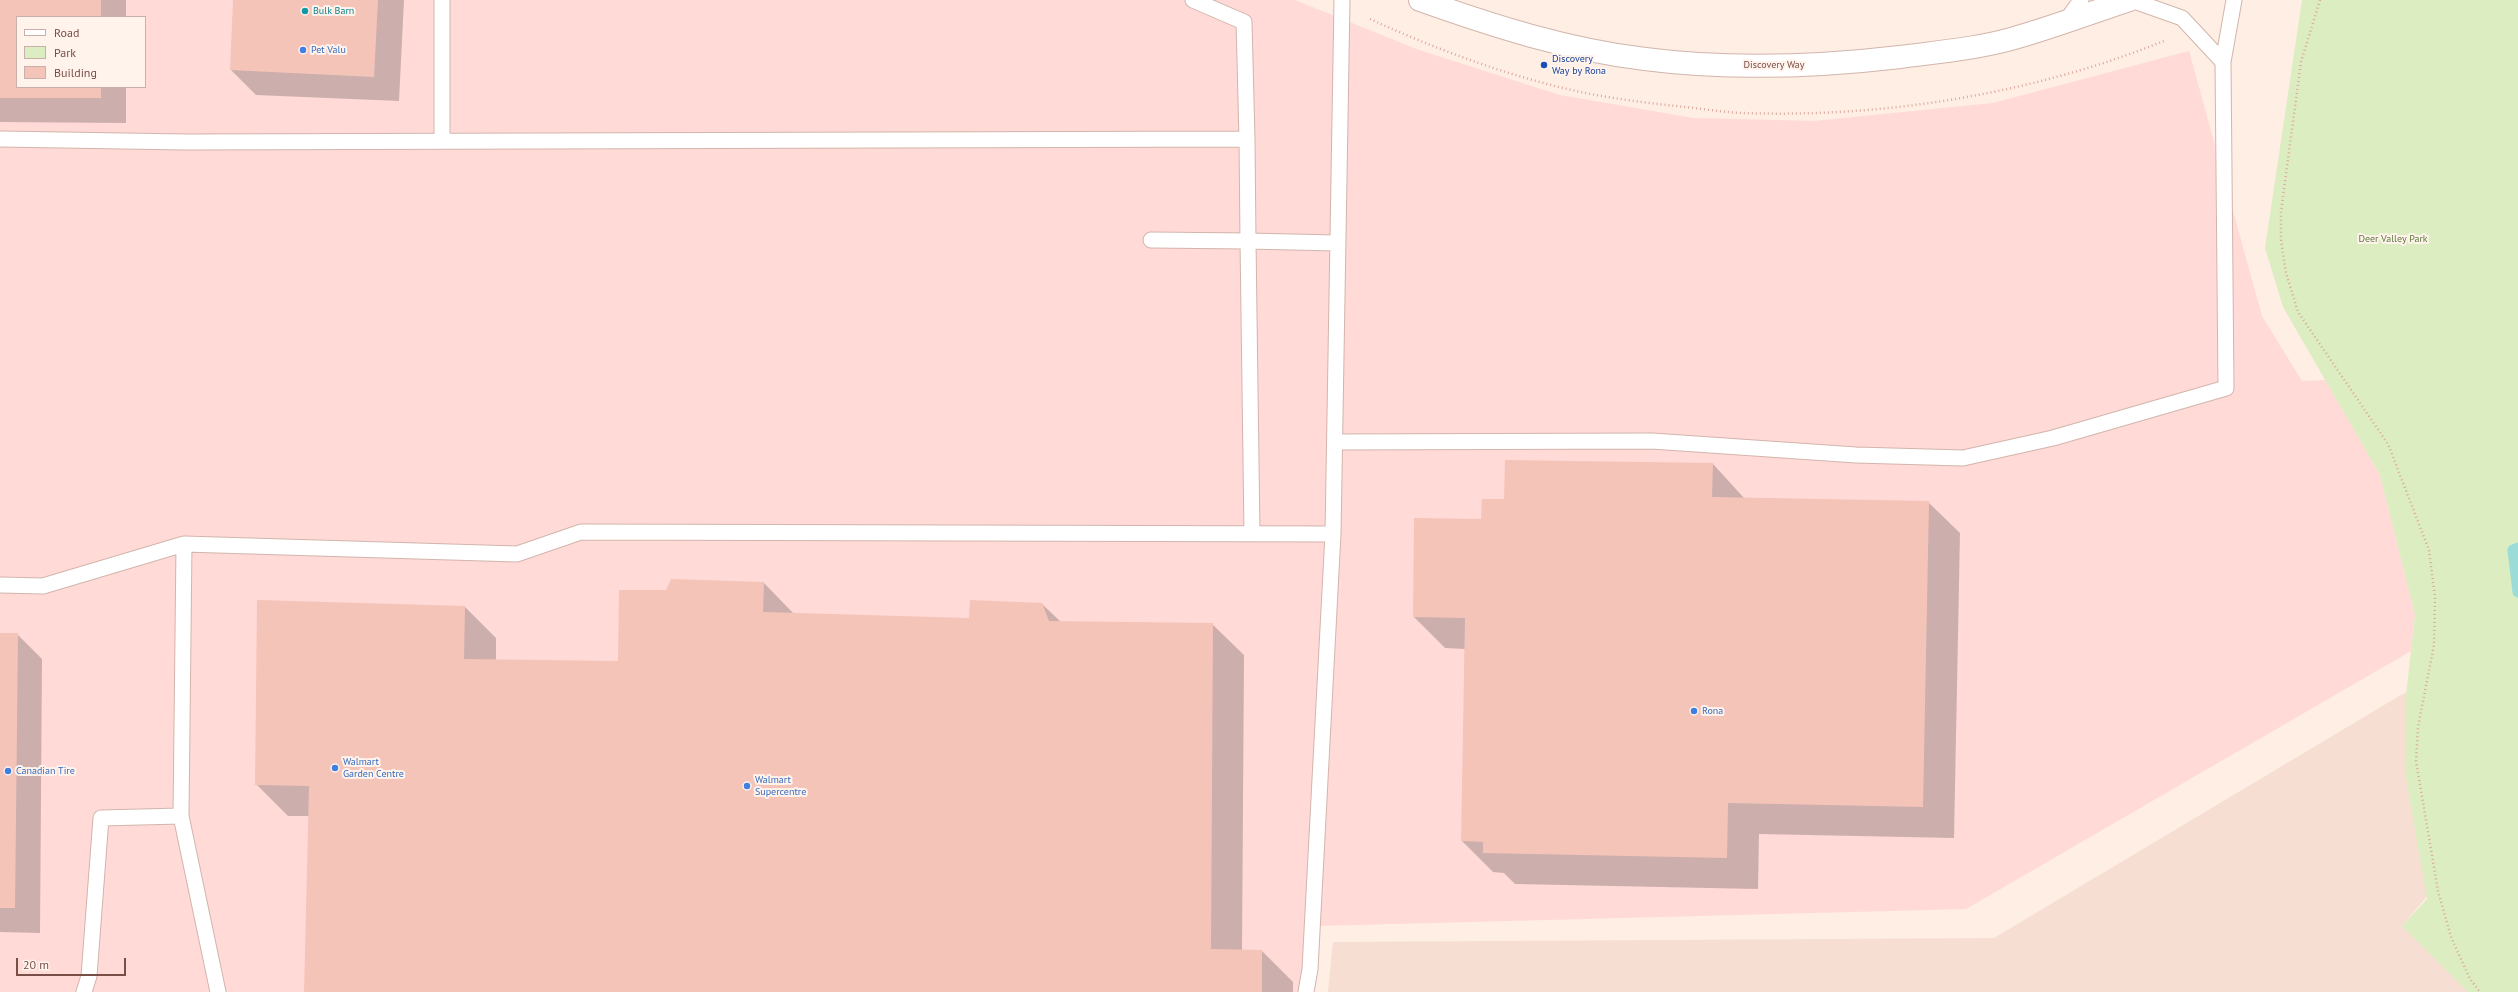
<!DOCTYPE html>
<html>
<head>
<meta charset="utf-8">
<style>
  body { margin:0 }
  #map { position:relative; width:2518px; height:992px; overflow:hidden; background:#feeee4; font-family:"PT Sans",sans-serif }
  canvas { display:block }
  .legend { position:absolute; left:16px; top:16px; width:130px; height:72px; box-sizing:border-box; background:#fff3ec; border:1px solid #c9b1aa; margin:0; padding:5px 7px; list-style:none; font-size:12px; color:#784e47 }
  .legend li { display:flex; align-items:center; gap:8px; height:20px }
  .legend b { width:20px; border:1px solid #c9b1aa }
  .scale { position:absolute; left:16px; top:958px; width:110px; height:18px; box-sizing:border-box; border:2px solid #784e47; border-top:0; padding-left:5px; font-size:12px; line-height:14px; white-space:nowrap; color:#784e47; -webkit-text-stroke:3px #fff3ec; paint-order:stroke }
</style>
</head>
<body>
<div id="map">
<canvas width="2518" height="992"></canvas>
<ul class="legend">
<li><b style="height:5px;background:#fff"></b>Road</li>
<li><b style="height:11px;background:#dcedc1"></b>Park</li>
<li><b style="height:11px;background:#f5c4b9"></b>Building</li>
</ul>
<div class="scale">20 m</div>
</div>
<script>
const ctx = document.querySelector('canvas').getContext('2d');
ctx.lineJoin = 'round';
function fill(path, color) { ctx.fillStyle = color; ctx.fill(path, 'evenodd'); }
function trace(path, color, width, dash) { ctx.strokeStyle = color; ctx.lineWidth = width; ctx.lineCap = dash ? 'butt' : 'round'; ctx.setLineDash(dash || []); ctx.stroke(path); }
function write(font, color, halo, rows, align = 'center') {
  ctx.font = font + ' "PT Sans",sans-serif'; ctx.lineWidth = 4; ctx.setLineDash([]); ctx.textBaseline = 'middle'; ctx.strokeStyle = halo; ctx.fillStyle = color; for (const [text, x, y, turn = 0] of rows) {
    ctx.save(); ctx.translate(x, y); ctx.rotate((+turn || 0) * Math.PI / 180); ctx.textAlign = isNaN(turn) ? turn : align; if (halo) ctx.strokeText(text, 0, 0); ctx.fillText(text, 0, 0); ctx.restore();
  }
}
fill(new Path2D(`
  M2406 692V778L2428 895 2402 926 2468 992H1328L1333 942 1994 938Z`), '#f6ded2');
fill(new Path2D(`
  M0 0H1295L1419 50 1560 95 1693 118 1814 121 1993 103 2189 51 2262 316 2302 381 2326 380 2380 475 2415 615 2411 651 1966 909 1317 926 1311 992H0ZM17 17H145V87H17Z`), '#ffdad7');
fill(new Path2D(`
  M2302 0H2518V992H2468L2402 926 2427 899 2406 778 2405 705 2415 615 2380 475 2283 307 2265 248Z`), '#dcedc1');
fill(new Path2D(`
  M0 0H126V17H17V87H126V123L0 122Z
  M234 0H404L399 101 256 95 231 70Z
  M1713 464 1744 498 1928 502 1960 533 1954 838 1759 834 1758 889 1515 884 1504 873 1493 872 1462 841 1465 649 1445 648 1414 617 1482 520 1505 501Z
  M764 583 794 614 970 619 1042 604 1061 622 1212 624 1244 655 1242 951H1262L1293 982V992H305L309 816H288L256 784 258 601 465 607 496 638V661L619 662 667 591Z
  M0 634H17L42 659 40 933 0 932Z`), '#0003');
trace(new Path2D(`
  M2518 548 2513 550 2518 592`), '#9cdcd8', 11);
fill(new Path2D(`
  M0 0H101V17H17V87H101V98H0Z
  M233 0H378L374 77 230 70Z
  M1505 460 1713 463 1712 497 1929 501 1923 807 1728 803 1727 858 1483 853V842L1461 841 1465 618 1413 617 1414 518 1481 519 1482 499H1504Z
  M671 579 764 582 763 612 969 618 970 600 1042 603 1049 621 1213 623 1211 949 1262 950V992H304L309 786 255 785 257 600 465 606 464 659 618 661 619 590H666Z
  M0 633H18L15 908H0Z`), '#f5c4b9');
const service = new Path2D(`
  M442 0V141
  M1193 0 1244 22 1247 139
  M2131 0 2182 18 2223 62
  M2066 21 2081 0
  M0 139 186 142 1247 139 1248 241 1336 243
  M1151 240 1248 241 1252 534
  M1335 442 1652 441 1856 455 1963 458 2053 438 2226 388 2223 62 2234 0
  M184 544 181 816 218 992
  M0 585 43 586 184 544 517 554 581 532 1333 534 1342 0
  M84 992 89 976 101 818 181 816
  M1306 992 1310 969 1333 534`);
const tertiary = new Path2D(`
  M1420 0C1493 26 1568 50 1645 59 1730 70 1815 67 1900 57 1937 52 1975 49 2011 39 2051 28 2090 13 2129 0`);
trace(service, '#d2b5ab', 17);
trace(tertiary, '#d2b5ab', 24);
trace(new Path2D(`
  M2320 0 2301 62 2281 212V240L2286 273 2298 312 2388 444 2429 550 2435 598 2434 645 2418 727 2416 761 2438 891 2451 937 2470 979 2480 992
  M1370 19C1431 47 1497 72 1563 88 1600 97 1639 102 1676 106 1698 108 1720 112 1742 113 1884 118 2032 94 2164 41`), '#dba79c', 2.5, [1, 3]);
trace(service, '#fff', 15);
trace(tertiary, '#fff', 22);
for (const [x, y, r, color] of [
  [305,11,4,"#0f9aa8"],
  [303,50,4,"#3f7fe0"],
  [1544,65,4,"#1a4fb4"],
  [1694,711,4,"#3f7fe0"],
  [335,768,4,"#3f7fe0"],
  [8,771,4,"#3f7fe0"],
  [747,786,4,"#3f7fe0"]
]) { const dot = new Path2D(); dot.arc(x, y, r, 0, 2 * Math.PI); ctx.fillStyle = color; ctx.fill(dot); trace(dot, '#fff3ec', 1.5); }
write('10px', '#0d838f', '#fff3ec', [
  ["Bulk Barn",313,11]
], 'left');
write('10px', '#366cbe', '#fff3ec', [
  ["Pet Valu",311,50],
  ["Rona",1702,711],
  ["Walmart",343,762],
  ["Garden Centre",343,774],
  ["Canadian Tire",16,771],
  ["Walmart",755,780],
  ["Supercentre",755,792]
], 'left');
write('10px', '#164399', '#fff3ec', [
  ["Discovery",1552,59],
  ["Way by Rona",1552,71]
], 'left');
write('10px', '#784e47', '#fff3ec', [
  ["Discovery Way",1774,65]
]);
write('10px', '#5b793c', '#fff3ec', [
  ["Deer Valley Park",2393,239]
]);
</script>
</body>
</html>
